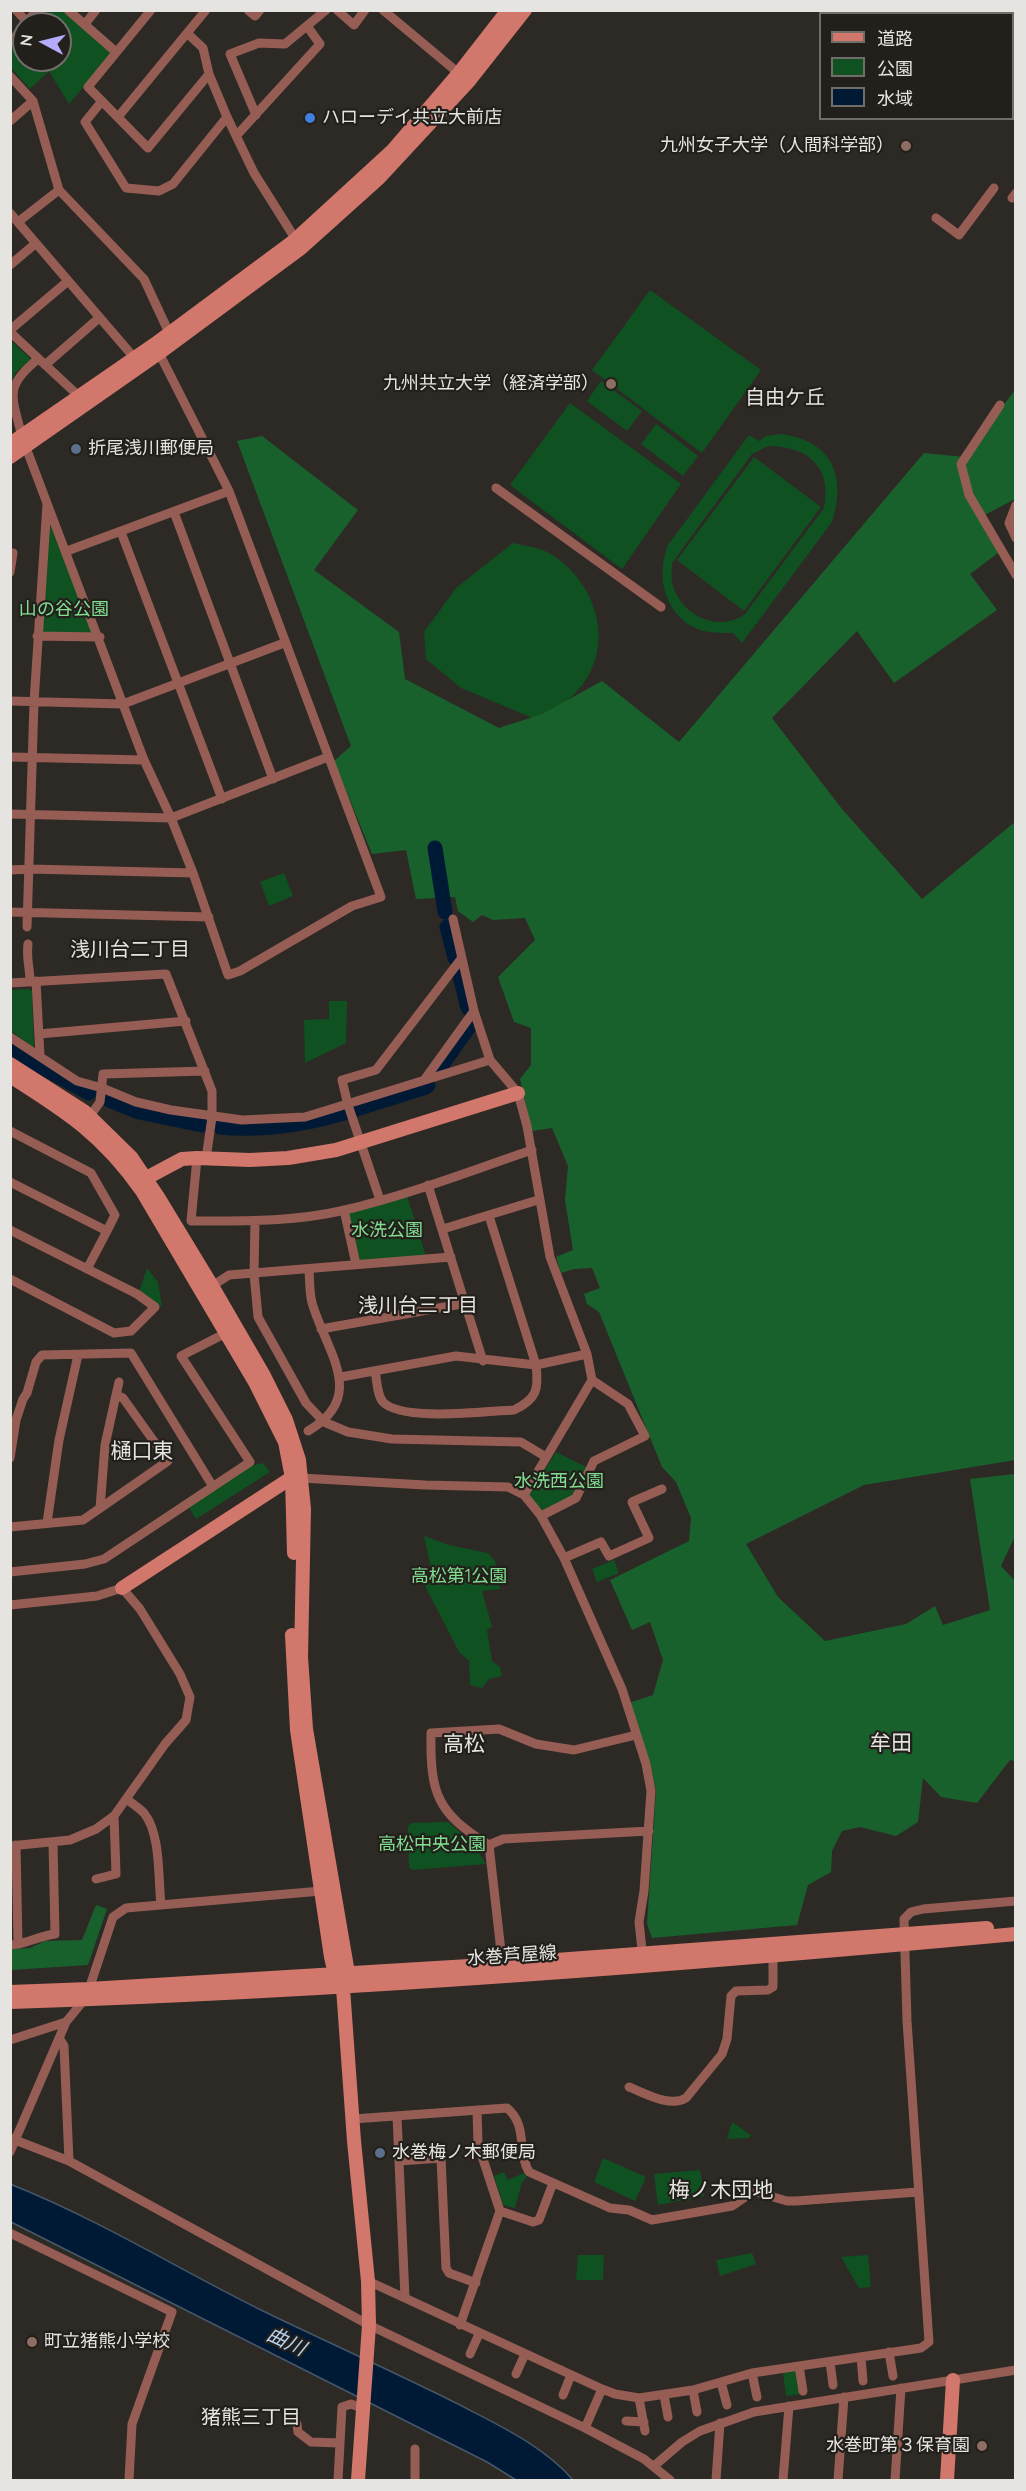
<!DOCTYPE html>
<html>
<head>
<meta charset="utf-8">
<style>
  body { margin:0 }
  #map { position:relative; width:1026px; height:2491px; overflow:hidden; background:#2d2a25; font-family:Quicksand,"Noto Sans JP",sans-serif }
  canvas { display:block }
  .frame { position:absolute; inset:0; border:12px solid #e5e4e0; pointer-events:none }
  .legend { position:absolute; left:819px; top:12px; width:195px; height:108px; box-sizing:border-box; background:#23201c; border:2px solid #716e6a; margin:0; padding:8px 10px; list-style:none; font-size:18px; color:#e5e4e0 }
  .legend li { display:flex; align-items:center; gap:12px; height:30px }
  .legend b { width:30px; border:2px solid #716e6a }
  .north { position:absolute; left:12px; top:12px; width:60px; height:60px; box-sizing:border-box; background:#23201c; border:2px solid #716e6a; border-radius:50%; rotate:277deg; font-size:16px; font-weight:700; line-height:24px; text-align:center; color:#e5e4e0 }
  .north::after { content:''; display:block; margin:auto; width:21px; height:27px; background:#b4acf9; clip-path:polygon(50% 0,100% 100%,50% 72%,0 100%) }
</style>
</head>
<body>
<div id="map">
<canvas width="1026" height="2491"></canvas>
<div class="frame"></div>
<ul class="legend">
<li><b style="height:8px;background:#d2776c"></b>道路</li>
<li><b style="height:16px;background:#0f5121"></b>公園</li>
<li><b style="height:16px;background:#001a36"></b>水域</li>
</ul>
<div class="north">N</div>
</div>
<script>
const ctx = document.querySelector('canvas').getContext('2d');
ctx.lineJoin = 'round';
function fill(path, color) { ctx.fillStyle = color; ctx.fill(path, 'evenodd'); }
function trace(path, color, width, dash) { ctx.strokeStyle = color; ctx.lineWidth = width; ctx.lineCap = dash ? 'butt' : 'round'; ctx.setLineDash(dash || []); ctx.stroke(path); }
function write(font, color, halo, rows, align = 'center') {
  ctx.font = font + ' Quicksand,"Noto Sans JP",sans-serif'; ctx.lineWidth = 4.5; ctx.setLineDash([]); ctx.textBaseline = 'middle'; ctx.strokeStyle = halo; ctx.fillStyle = color; for (const [text, x, y, turn = 0] of rows) {
    ctx.save(); ctx.translate(x, y); ctx.rotate((+turn || 0) * Math.PI / 180); ctx.textAlign = isNaN(turn) ? turn : align; if (halo) ctx.strokeText(text, 0, 0); ctx.fillText(text, 0, 0); ctx.restore();
  }
}
fill(new Path2D(`
  M62 10 113 52 69 104 49 71 30 89 11 68 10 49 24 34V60H60V24H32L44 11Z
  M650 290 761 370 702 453 592 370Z
  M11 341 31 359 15 373 11 383Z
  M601 381 642 411 627 431 587 401Z
  M570 403 681 484 622 569 510 485Z
  M656 424 698 456 683 476 641 444Z
  M781 434C832 441 847 475 832 522L742 643 733 633C722 633 710 633 700 630 665 617 655 577 668 545L749 435 759 441 766 436ZM768 446C808 446 832 467 824 508L745 614C717 634 679 614 672 582 671 576 672 569 672 563L752 454Z
  M754 457 821 507 744 611 677 560Z
  M50 525 93 633 42 632 48 526Z
  M513 543C524 546 539 547 549 553 593 578 616 639 583 684 570 701 554 710 535 719L461 688 426 659 424 632 456 588Z
  M284 873 293 896 269 906 260 882Z
  M29 989 32 991 34 1048 11 1031 10 990Z
  M329 1001H347L346 1043 305 1063 304 1020 329 1019Z
  M407 1196 426 1256 358 1262 348 1212Z
  M147 1268 158 1282 162 1307 139 1292Z
  M556 1452 588 1468 573 1497 543 1511 529 1495Z
  M263 1463 270 1472 196 1519 188 1506 250 1466Z
  M424 1536 449 1545 488 1553 495 1561 500 1589 482 1591 492 1627 487 1630 492 1661 500 1667 502 1676 489 1679 482 1688 470 1685 469 1661 459 1652 422 1580 432 1572Z
  M614 1560 619 1573 597 1582 592 1569Z
  M448 1822 473 1843 486 1864 412 1870 409 1867 408 1826 411 1823Z
  M732 2122 751 2135 749 2138 727 2139Z
  M603 2158 646 2177 635 2201 594 2182Z
  M700 2170 704 2196 658 2205 654 2174Z
  M504 2172 508 2180 524 2173 527 2177 522 2182 515 2208 503 2205 494 2176Z
  M752 2253 756 2264 720 2276 716 2260Z
  M578 2255H604L603 2280H576Z
  M868 2255 871 2287 859 2288 841 2257Z
  M797 2370 801 2394 786 2396 783 2373Z`), '#0f5121');
fill(new Path2D(`
  M1015 390V499L979 518 998 553 970 574 997 610 894 683 857 631 772 718 842 809 922 899 1016 821 1015 1460 864 1485 746 1544 778 1597 825 1641 906 1624 935 1606 943 1625 990 1610 970 1479 1015 1474V1536L1001 1566 1015 1581V1761L1010 1760 977 1803 941 1797 923 1778 918 1822 896 1836 860 1827 842 1831 832 1851 831 1872 808 1885 797 1925 652 1938 647 1924 656 1791 650 1763 629 1703 653 1695 663 1660 650 1622 632 1630 610 1580 689 1541 691 1518 676 1482 662 1467 599 1312 587 1304 584 1294 600 1288 592 1268 574 1269 561 1273 556 1257 573 1250 565 1200 568 1166 552 1128 532 1131 520 1079 531 1065V1028L514 1022 498 977 535 940 525 918 493 920 482 915 473 922 458 911 455 897 416 899 406 850 372 854 334 761 351 746 237 441 262 436 358 510 314 570 399 632 405 679 499 728 542 714 602 681 679 742 924 453 964 457Z
  M96 1905 107 1909 88 1965 11 1970V1949L30 1948 45 1941 82 1940Z`), '#19612c');
const water = new Path2D(`
  M10 2184C98 2219 178 2269 263 2311 327 2342 392 2371 456 2403 496 2424 543 2445 573 2480H516L487 2462 11 2222Z`);
fill(water, '#001a36');
trace(water, '#455769', 1.5);
trace(new Path2D(`
  M435 848 445 912
  M447 927 455 958
  M459 972 468 1008
  M10 1047 36 1064 89 1093
  M439 1069 471 1024
  M109 1100 139 1112 202 1125
  M356 1109 426 1087 428 1085
  M220 1127C263 1131 303 1125 344 1113`), '#001a36', 15);
trace(new Path2D(`
  M16 10 27 22
  M68 10 116 52
  M151 10 88 87 148 148 209 74
  M248 10 255 16 260 10
  M337 10 354 25 365 10
  M383 10 462 76
  M25 24 37 10
  M85 24 96 10
  M1012 42 1016 37
  M10 43 24 26
  M10 76 33 101 59 190 144 279 171 337
  M1012 83 1016 91
  M102 101 85 122 126 188 159 191 173 184 227 117 209 74 203 48 188 34
  M256 115 230 54 259 43 285 44 326 10
  M118 117 206 10
  M227 117 254 173 298 243
  M10 121 33 101
  M237 135 320 44 307 26
  M1012 198 1016 193
  M10 213 137 361
  M936 218 959 235 994 188
  M18 222 59 190
  M10 265 35 244
  M10 330 68 281
  M10 332 83 400
  M38 359C2 388 13 398 22 437L144 760 171 818 193 873 228 975 240 971 352 906 381 897 229 491 157 349
  M45 365 99 318
  M1000 405 961 464 969 495 1016 575
  M496 488 661 607
  M1016 505 1009 523 1016 538
  M174 512 273 779
  M121 532 222 799
  M67 551 229 491
  M10 572 13 553
  M37 636 100 637
  M10 701 123 704 284 643
  M10 757 144 760
  M10 814 171 818 328 757
  M10 870 30 869 193 873
  M10 912 209 917
  M453 919 474 1011 490 1060 518 1093 527 1126 550 1257 587 1354 592 1380 524 1495
  M27 927 34 702 47 504
  M28 944C26 958 30 968 30 982
  M36 981 40 1056
  M10 983 166 974 212 1091V1117L206 1159
  M39 1034 186 1021
  M10 1037 77 1081 102 1088 136 1102 171 1110 242 1120 305 1117 490 1060
  M425 1079 474 1011
  M90 1116 100 1102 103 1074 205 1071
  M10 1131 91 1173 115 1215 107 1231
  M197 1158 191 1221C242 1221 294 1222 345 1210 408 1195 470 1171 532 1150
  M10 1182 107 1231 87 1269
  M428 1185 483 1361
  M380 1200 348 1105 342 1080 376 1070 461 959
  M344 1210 356 1264
  M255 1221 254 1274 258 1317 306 1403 324 1422 348 1432 392 1439 521 1442 546 1457
  M443 1229 538 1200
  M10 1230 137 1294 155 1307 131 1331 114 1333 10 1279
  M212 1286 229 1275 451 1257
  M321 1329 467 1303
  M375 1371C377 1380 377 1395 383 1402 402 1422 486 1411 514 1410 537 1399 539 1389 536 1365L489 1216
  M341 1377 456 1356 536 1365 587 1354
  M116 1395 119 1382
  M308 1431C367 1397 328 1354 313 1306 309 1295 310 1282 309 1270
  M10 1458 16 1420 23 1399 27 1393 36 1362 42 1355 131 1353 212 1485
  M301 1478 425 1485 508 1487 524 1495 541 1516 564 1558 622 1689 646 1764 651 1791 644 1891 639 1922 643 1959
  M541 1516 576 1498 594 1461 645 1436 628 1404 592 1380
  M47 1523 59 1440 78 1355
  M10 1527 83 1520 168 1461 123 1398 116 1395 105 1445 100 1508
  M564 1558 601 1542 609 1556 649 1538 632 1502 662 1489
  M10 1572 85 1564 104 1559 250 1462 181 1356 226 1333
  M10 1605 97 1596 122 1588 140 1609 180 1674 190 1697 186 1720 165 1744 114 1816 96 1829 70 1840 10 1846
  M126 1799C132 1803 139 1808 144 1813 161 1834 158 1878 161 1905
  M489 1845C437 1813 430 1794 431 1733L499 1729 536 1744 574 1750 636 1735
  M96 1879 116 1874 114 1816
  M18 1944C31 1941 41 1936 55 1934L53 1843
  M10 1945 18 1944 16 1845
  M503 1969 489 1845 503 1839 649 1831
  M59 2038 64 2046 69 2161
  M10 2040 66 2022
  M629 2087C645 2093 670 2108 686 2098L722 2054 727 2039 731 1996 736 1991 768 1990 773 1987V1955
  M397 2116 405 2298
  M353 2119 507 2108C528 2125 517 2152 529 2172L610 2208 629 2210 652 2220 732 2206 748 2195 756 2192 787 2201H796L918 2192
  M10 2138 69 2161 369 2325 585 2428 644 2459 670 2480
  M10 2152 66 2022 85 1999 89 1989 113 1917 126 1908 321 1891
  M399 2161 441 2158 446 2268 449 2273 476 2283
  M500 2211 533 2222 539 2220 553 2183
  M10 2233 172 2312 132 2424 129 2480
  M368 2281 602 2389 615 2394 639 2398 693 2390 752 2373 921 2348 929 2342 907 2021 904 1919 911 1912 923 1909 1016 1901
  M460 2325 500 2211 478 2144 477 2110
  M889 2352 893 2376
  M470 2354 479 2334
  M861 2357 863 2381
  M830 2362 833 2385
  M799 2366 803 2391
  M752 2373 757 2397
  M516 2374 525 2354
  M721 2382 727 2405
  M693 2390 697 2412
  M563 2395 571 2375
  M664 2395 668 2417
  M639 2398 645 2431
  M626 2421 644 2422
  M297 2424 298 2432 311 2442 340 2443
  M585 2428 602 2389
  M654 2466 682 2442 700 2431 754 2412 1016 2370
  M338 2480 342 2407 351 2404 362 2408
  M415 2480V2449
  M716 2480 720 2423
  M783 2480 789 2406
  M838 2480 844 2397
  M895 2480 901 2388`), '#965d55', 9);
trace(new Path2D(`
  M10 444 155 344 295 240 392 151 459 73 508 10
  M10 457 159 353 301 248 379 178 469 81 525 10
  M10 1064 85 1112 131 1157 158 1197 212 1286 263 1374 286 1420 299 1460 304 1509 301 1657 306 1729 348 1973 343 1988 354 2141 368 2281 369 2325 358 2480
  M10 1076C67 1112 103 1135 142 1191L256 1384 285 1442 292 1478 294 1553
  M139 1182 182 1159 197 1158 250 1160 288 1158 336 1150 518 1093
  M122 1588 288 1480 299 1478
  M292 1635 297 1730 331 1957 335 1974 343 1988
  M10 1992 89 1989 502 1964 987 1928
  M10 2002C346 1991 681 1965 1016 1934
  M947 2480 953 2380`), '#d2776c', 14);
for (const [x, y, r, color] of [
  [310,118,6,"#3f7fe0"],
  [906,146,6,"#8d6e63"],
  [611,384,6,"#8d6e63"],
  [76,449,6,"#5c6f8a"],
  [380,2153,6,"#5c6f8a"],
  [32,2342,6,"#8d6e63"],
  [982,2446,6,"#8d6e63"]
]) { const dot = new Path2D(); dot.arc(x, y, r, 0, 2 * Math.PI); ctx.fillStyle = color; ctx.fill(dot); trace(dot, '#23201c', 2); }
write('18px', '#e5e4e0', '#23201c', [
  ["ハローデイ共立大前店",322,118],
  ["九州女子大学（人間科学部）",894,146,"right"],
  ["九州共立大学（経済学部）",599,384,"right"],
  ["折尾浅川郵便局",88,449],
  ["水巻梅ノ木郵便局",392,2153],
  ["町立猪熊小学校",44,2342],
  ["水巻町第３保育園",970,2446,"right"]
], 'left');
write('18px', '#81de91', '#23201c', [
  ["山の谷公園",64,610],
  ["水洗公園",387,1231],
  ["水洗西公園",559,1482],
  ["高松第1公園",459,1577],
  ["高松中央公園",432,1845]
]);
write('18px', '#e5e4e0', '#23201c', [
  ["水巻芦屋線",512,1956,-4]
]);
write('20px', '#e5e4e0', '#23201c', [
  ["自由ケ丘",785,398],
  ["浅川台二丁目",130,950],
  ["浅川台三丁目",418,1306],
  ["猪熊三丁目",251,2418]
]);
write('italic 20px', '#b3d1f1', '#23201c', [
  ["曲川",286,2342,25]
]);
write('21px', '#e5e4e0', '#23201c', [
  ["樋口東",142,1452],
  ["牟田",891,1744],
  ["高松",464,1745],
  ["梅ノ木団地",721,2191]
]);
</script>
</body>
</html>
